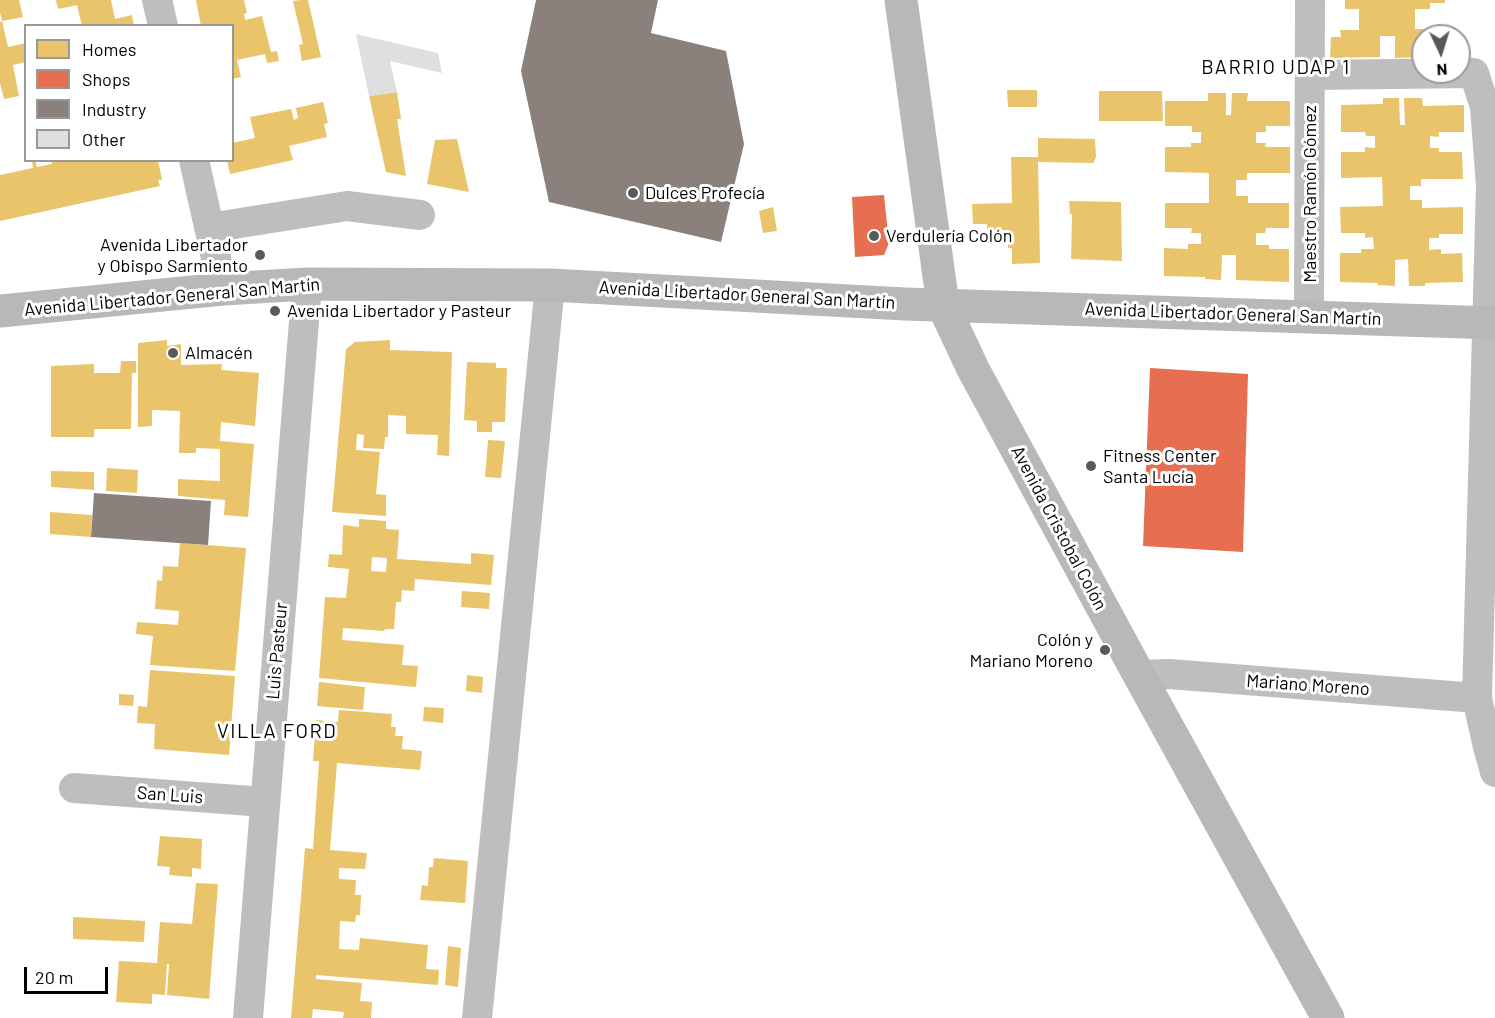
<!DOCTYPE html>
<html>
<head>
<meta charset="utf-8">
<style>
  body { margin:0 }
  #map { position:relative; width:1495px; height:1018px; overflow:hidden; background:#fff; font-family:Barlow,sans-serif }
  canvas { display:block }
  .legend { position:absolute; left:24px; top:24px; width:210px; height:138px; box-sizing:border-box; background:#fff; border:2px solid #999; margin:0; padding:8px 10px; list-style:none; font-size:18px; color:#000 }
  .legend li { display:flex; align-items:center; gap:12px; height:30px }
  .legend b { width:30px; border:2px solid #999 }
  .north { position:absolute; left:1411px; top:24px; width:60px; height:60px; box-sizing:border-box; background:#fff; border:2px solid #999; border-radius:50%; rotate:176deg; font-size:16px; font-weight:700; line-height:24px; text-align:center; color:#000 }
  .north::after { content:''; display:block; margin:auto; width:21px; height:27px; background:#595959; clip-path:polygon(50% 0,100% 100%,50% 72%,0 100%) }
  .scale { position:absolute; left:24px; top:967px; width:84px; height:27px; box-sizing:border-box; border:3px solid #000; border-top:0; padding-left:8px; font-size:18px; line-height:21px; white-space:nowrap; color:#000; -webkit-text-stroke:4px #fff; paint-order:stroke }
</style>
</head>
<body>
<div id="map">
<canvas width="1495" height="1018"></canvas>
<ul class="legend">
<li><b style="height:16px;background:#e9c46a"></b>Homes</li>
<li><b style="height:16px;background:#e76f51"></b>Shops</li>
<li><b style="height:16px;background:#8a817c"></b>Industry</li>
<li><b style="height:16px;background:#dfdfdf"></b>Other</li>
</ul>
<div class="north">N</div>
<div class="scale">20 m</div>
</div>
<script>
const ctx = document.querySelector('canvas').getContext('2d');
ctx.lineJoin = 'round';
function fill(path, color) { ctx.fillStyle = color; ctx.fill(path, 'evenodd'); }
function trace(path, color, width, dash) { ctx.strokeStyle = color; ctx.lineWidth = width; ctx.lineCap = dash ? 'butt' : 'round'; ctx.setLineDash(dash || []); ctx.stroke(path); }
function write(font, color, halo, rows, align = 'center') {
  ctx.font = font + ' Barlow,sans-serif'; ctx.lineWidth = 6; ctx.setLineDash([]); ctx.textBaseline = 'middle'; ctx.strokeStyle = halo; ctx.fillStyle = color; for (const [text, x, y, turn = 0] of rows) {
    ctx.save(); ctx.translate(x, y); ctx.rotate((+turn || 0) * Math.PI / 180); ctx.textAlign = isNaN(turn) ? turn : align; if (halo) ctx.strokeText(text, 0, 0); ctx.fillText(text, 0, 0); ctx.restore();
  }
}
fill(new Path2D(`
  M0 0H19L23 17 2 21 0 12Z
  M56 0H111L115 19 132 15 134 26H82L77 5 58 9Z
  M196 0H244L247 13 244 14 245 20 262 16 271 52 277 51 279 61 267 63 265 54 237 60 241 77 232 79V26H201Z
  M300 0H308L321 57 302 61 299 45 303 44 293 1Z
  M1345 0H1445V3H1430V9H1415V29H1434L1435 36H1423V57L1395 58V36H1380V57L1330 58 1331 37H1341L1340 30H1359V9H1345Z
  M2 21 8 47 26 43V62L13 65 19 96 4 99 0 83V22Z
  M1007 90H1037V107H1008Z
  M1099 91H1162L1163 121H1099Z
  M397 92 401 119H397L406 176 386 172 369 96Z
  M1208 93H1226V115H1231L1232 93H1248L1247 101H1290V126H1266V132H1256V143H1266L1265 147H1290V173H1247V180H1236V196H1248V203H1289V228H1266L1265 233H1256V245H1269V249H1289V282L1236 280V255H1222L1221 280 1205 279V277L1164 276V248L1188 249V244H1201V233H1191L1192 228H1165V203H1209V173L1165 172V147H1191V143H1201V132H1192V126H1165V101H1208Z
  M1383 98H1399L1400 125H1405L1404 98H1422L1423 106 1464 105V132H1439V137L1430 136V148H1439V152H1462L1463 179H1421V186H1410V200H1422V208L1463 207V234H1439V238H1429V250L1441 249V254L1462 253 1463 282 1425 283V286H1409L1408 259 1395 260V286L1378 285V283L1340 282V253H1361V249H1374L1373 237 1365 238V233H1341L1340 207 1383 206 1382 177 1341 178V152H1365V147L1375 148V136H1366L1365 132H1341V105L1383 104Z
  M323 102 328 123 324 124 327 137 289 146 293 160 230 174 227 160H232V143L255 138 250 117 291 109 294 120 298 118 296 108Z
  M1038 138 1095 139 1096 157 1093 163 1038 162 1040 263 1012 264V248H1008V244H987V224H973L972 204 1012 203 1011 157H1038Z
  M457 139 469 192 427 184 435 140Z
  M35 160 37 167 52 164V160H158L162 180H158L160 186 0 221V175L33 168 32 161Z
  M1069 201 1121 202 1122 261 1071 259 1072 214H1070Z
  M773 207 777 231 763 233 759 211Z
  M167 340V346L181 344V365L222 364 221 370 259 373 255 426 221 422 220 441 254 444 248 517 224 515 225 500 178 496V479L220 481V449L196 448V453H179L180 411 152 410V426L138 427V343Z
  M390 340V350L452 352 449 456 437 455 438 435 406 434V416L388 415V437H385L384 449 363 448 364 435 357 434 356 450 380 452 376 494 386 495V516L332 512 346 349 355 342Z
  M121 361H136V373H132L131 429H94V437H51V366L94 364V373H120Z
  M467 362 496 363V368H507L505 422H492V432H477V421L464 420Z
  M488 440 505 441 501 478 485 477Z
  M107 468 138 470 137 493 106 491Z
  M51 471 94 472V490L51 487Z
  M50 512 92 515 91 537 50 534Z
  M359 519 386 521V529L399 530 397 559 471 564V553L494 555 491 585 415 579 414 591 402 590 401 602H396L394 629H385L384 631 343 628 342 640 404 645 402 665 418 666 416 687 319 678 325 597 346 598 349 569 328 567 329 554 342 555 343 525 359 527ZM372 557 387 558 386 572 371 571Z
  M180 543 246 548 235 671 150 665 153 636 136 634 137 622 178 625 179 611 155 609 157 580 162 581 163 566 178 567Z
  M462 591 490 593 489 609 461 607Z
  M150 670 235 676 229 755 154 749 155 724 137 723 138 706 147 707Z
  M467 675 483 677 482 693 466 691Z
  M319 682 365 687 363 710 317 706Z
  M119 694 134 695 133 706 119 705Z
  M424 707 444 708 443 723 423 721Z
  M339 710 392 714 391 727H396L395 736H403L402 749 422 751 420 770 337 763 330 850 367 853 365 869 339 868V879L356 880 355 895H361L360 915H356L355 922 340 921 339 949 359 950 360 938 428 945 426 969 439 970 438 985 316 975V979L362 983 360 1001 372 1002 371 1018H343L344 1012 313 1009 312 1018H291L305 848 313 849 319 761H313L316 720 338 722Z
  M160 836 202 839 201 869 192 868V877L169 875 170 867 157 866Z
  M434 858 468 861 465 903 420 900 422 885 428 886 429 867H433Z
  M196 883 218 884 209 999 167 995 169 964H167L165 995 152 994V1004L116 1002 119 961 157 963 160 922 192 924Z
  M73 917 145 921 144 942 73 939Z
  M448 946 461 948 458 987 445 985Z`), '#e9c46a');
fill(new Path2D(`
  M884 195 889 243 884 255 855 257 852 197Z
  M1150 368 1248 374 1243 552 1143 546Z`), '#e76f51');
fill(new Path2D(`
  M536 0H658L651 33 726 51 744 144 721 242 549 202 521 71Z
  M94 493 211 501 208 545 91 537Z`), '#8a817c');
fill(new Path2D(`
  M356 34 438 53 442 73 390 61 397 92 369 96Z`), '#dfdfdf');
trace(new Path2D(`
  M157 0 163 26
  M1311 75 1474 73 1485 107 1491 186 1477 698 1488 747 1495 772
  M194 160 223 289
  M209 228 347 206 420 215
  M1309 317 1310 0
  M1139 675 1169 674 1477 698
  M74 788 265 802
  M248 1018 307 284
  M477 1018 550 285`), '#bebebe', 30);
trace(new Path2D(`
  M901 0 943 305 973 369 1139 675 1328 1018
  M0 311 223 289 307 284 550 285 905 304 1495 323`), '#b8b8b8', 33);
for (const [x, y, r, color] of [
  [633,193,6,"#595959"],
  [874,236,6,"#595959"],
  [260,255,6,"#595959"],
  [275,311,6,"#595959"],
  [173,353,6,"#595959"],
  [1091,466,6,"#595959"],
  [1105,650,6,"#595959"]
]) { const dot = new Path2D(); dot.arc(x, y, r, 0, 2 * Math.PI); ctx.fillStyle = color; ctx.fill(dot); trace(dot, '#fff', 2); }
write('18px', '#000', '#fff', [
  ["Dulces Profecía",645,193],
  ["Verdulería Colón",886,236],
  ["Avenida Libertador",248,245,"right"],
  ["y Obispo Sarmiento",248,266,"right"],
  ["Avenida Libertador y Pasteur",287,311],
  ["Almacén",185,353],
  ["Fitness Center",1103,456],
  ["Santa Lucía",1103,477],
  ["Colón y",1093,640,"right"],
  ["Mariano Moreno",1093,661,"right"]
], 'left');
write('18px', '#000', '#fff', [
  ["Maestro Ramón Gómez",1310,194,-90],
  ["Avenida Libertador General San Martín",747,295,3],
  ["Avenida Libertador General San Martín",172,297,-5],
  ["Avenida Libertador General San Martín",1233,314,2],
  ["Avenida Cristobal Colón",1059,528,62],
  ["Luis Pasteur",277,651,-85],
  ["Mariano Moreno",1308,685,4],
  ["San Luis",170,795,4]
]);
ctx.letterSpacing = '1.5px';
write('20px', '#000', '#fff', [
  ["BARRIO UDAP 1",1276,67],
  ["VILLA FORD",277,731]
]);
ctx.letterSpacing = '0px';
</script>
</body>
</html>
